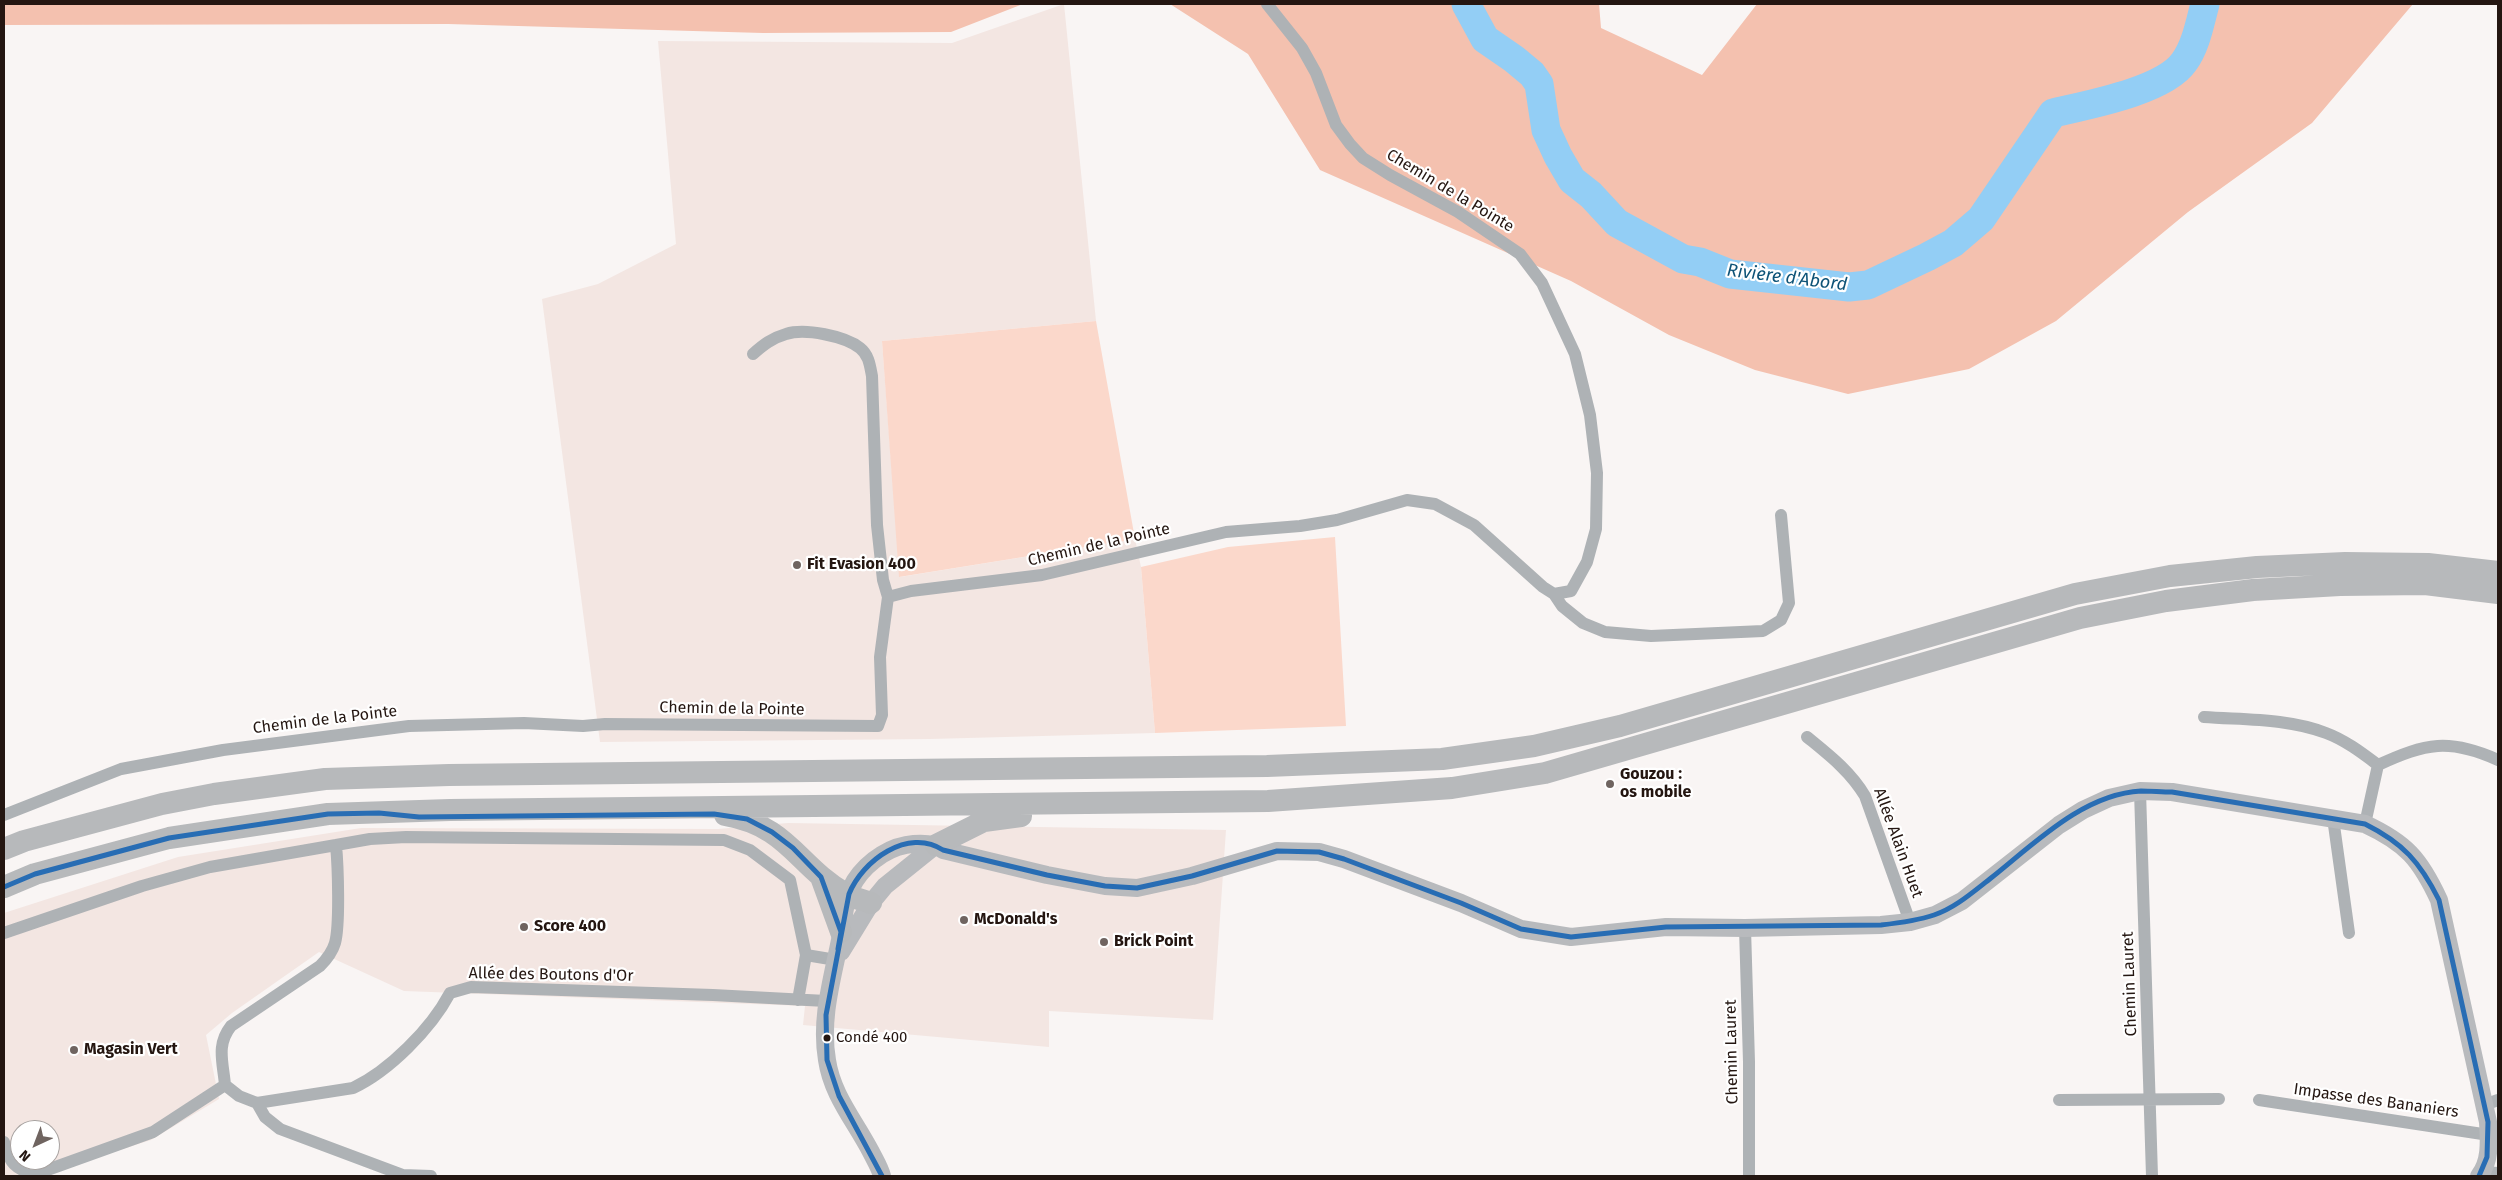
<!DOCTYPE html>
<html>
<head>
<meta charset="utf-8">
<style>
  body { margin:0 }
  #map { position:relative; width:2502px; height:1180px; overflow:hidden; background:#f9f5f4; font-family:"Fira Sans",sans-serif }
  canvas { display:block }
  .frame { position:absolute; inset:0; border:5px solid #241611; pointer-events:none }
  .north { position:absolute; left:10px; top:1120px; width:50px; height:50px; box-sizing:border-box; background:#fff; border:1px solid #a7a2a0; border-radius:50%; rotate:223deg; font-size:14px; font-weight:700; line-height:20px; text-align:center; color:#241611 }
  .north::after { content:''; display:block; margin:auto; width:18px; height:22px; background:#6f6460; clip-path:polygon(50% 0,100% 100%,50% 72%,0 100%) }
</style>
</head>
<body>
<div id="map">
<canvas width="2502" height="1180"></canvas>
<div class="frame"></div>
<div class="north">N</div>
</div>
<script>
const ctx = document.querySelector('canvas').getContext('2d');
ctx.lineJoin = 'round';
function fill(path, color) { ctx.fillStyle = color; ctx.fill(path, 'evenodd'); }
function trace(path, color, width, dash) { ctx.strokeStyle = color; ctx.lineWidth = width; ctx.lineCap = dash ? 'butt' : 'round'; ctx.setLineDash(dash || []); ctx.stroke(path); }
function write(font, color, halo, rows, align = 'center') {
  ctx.font = font + ' "Fira Sans",sans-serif'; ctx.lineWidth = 4.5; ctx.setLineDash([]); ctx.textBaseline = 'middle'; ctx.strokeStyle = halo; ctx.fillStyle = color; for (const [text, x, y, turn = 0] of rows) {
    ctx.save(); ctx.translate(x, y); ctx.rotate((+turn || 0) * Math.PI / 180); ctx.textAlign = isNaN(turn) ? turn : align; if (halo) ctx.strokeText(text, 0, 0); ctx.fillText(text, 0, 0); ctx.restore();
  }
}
fill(new Path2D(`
  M1064 4 1096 321 882 341 900 577 1135 539 1141 567 1155 733 930 739 600 742 542 299 598 284 676 244 658 41 952 43Z
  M788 823 1226 830 1213 1020 1049 1011V1047L803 1025 805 1006 404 991 319 952 232 1013 206 1035 219 1099 151 1140 39 1176H4V913L178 857 361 828 718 829ZM20 1130H50V1160H20Z`), '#f3e6e2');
fill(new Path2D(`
  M1096 321 1135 539 899 577 882 341Z
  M1335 537 1346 726 1155 733 1141 567 1228 547Z`), '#fbd8cb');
fill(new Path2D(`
  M4 4H1023L951 32 763 33 448 24 4 25Z
  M1170 4H1599L1601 28 1702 75 1757 4H2413L2312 123 2188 212 2056 321 1969 369 1848 394 1755 370 1669 335 1571 281 1320 170 1248 54Z`), '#f4c1af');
trace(new Path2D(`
  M1466 4 1485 39 1514 59 1532 74 1539 84 1546 130 1558 156 1572 180 1591 195 1617 223 1683 259 1700 262 1730 274 1849 287 1868 285 1927 257 1953 243 1981 219 2053 113C2087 105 2164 91 2184 62 2196 46 2200 22 2205 4`), '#93cef5', 29);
trace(new Path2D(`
  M753 354C763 345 772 338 786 334 805 328 845 336 860 348 869 355 870 366 872 376L877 525 883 580 888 597
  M1554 594 1562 606 1583 623 1605 632 1651 636 1763 631 1781 620 1789 603 1781 515
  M2204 717C2244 720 2287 718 2326 733 2345 740 2362 753 2378 765 2426 743 2449 738 2498 760
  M1807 737C1829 755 1850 771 1865 796L1910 922
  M2140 791 2152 1176
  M4 815 121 769 223 750 409 726 524 723 583 726 605 724 878 726 882 715 880 657 888 597 911 591 1042 575 1226 532 1300 526 1337 520 1407 500 1435 504 1474 525 1543 587 1554 594 1571 591 1587 562 1596 529 1597 473 1590 415 1575 354 1542 283 1520 254 1458 212 1390 175 1363 158 1350 144 1336 125 1316 73 1302 48 1267 4
  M2333 818 2349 933
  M2365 824 2378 765
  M1745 928 1749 1062V1176
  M4 933 142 886 210 867 336 845
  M806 955 836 960
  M225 1085C223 1062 216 1045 231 1026L320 966C327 959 332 953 335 943 340 925 338 866 336 845L370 839 406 837 724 840 750 850 790 880 806 955 798 1000
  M225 1085 239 1096 257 1103 265 1117 280 1129 403 1175 431 1176
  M2059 1100 2219 1099
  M2259 1100 2489 1135
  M257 1103 353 1088C389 1071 431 1029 450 993L471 987 713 995 826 1001
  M2484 1105 2498 1100
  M4 1142C8 1161 16 1171 36 1174L153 1132 225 1085
  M2483 1172 2498 1173`), '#aeb2b5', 12);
trace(new Path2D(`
  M841 952 871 903 885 886 936 845
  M882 1176C880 1168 875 1160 871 1152 855 1121 832 1095 827 1060 820 1019 832 980 840 940 843 923 844 903 851 888 861 867 884 849 906 845 918 843 933 842 943 850L1047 875 1105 886 1137 888 1192 876 1277 851 1319 852 1344 859 1461 903 1521 929 1571 937 1666 927 1745 928 1881 925 1910 922 1935 915 1962 901 2059 825 2083 810 2109 798 2140 791 2172 792 2365 824C2406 843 2420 859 2439 900L2488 1122C2489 1140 2491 1161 2479 1176`), '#b8babd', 18);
trace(new Path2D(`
  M725 815C789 826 797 866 846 894 853 898 863 900 871 903
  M936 845 984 821 1021 816
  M4 849 24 841 162 804 214 794 325 779 449 775 1267 766 1442 759 1534 746 1620 726 2075 594 2170 576 2257 567 2345 563 2428 564 2498 572
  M821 877 841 932
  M4 887 35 874 169 838 328 814 450 810 1268 801 1452 788 1545 773 2080 618 2166 601 2253 590 2340 585 2425 584 2498 593`), '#b7b9bb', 22);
trace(new Path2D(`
  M4 887 35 874 169 838 328 814 379 813 419 817 714 814 747 819 772 832 793 848 821 877 841 932 838 949
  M882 1176 839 1096 827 1060 826 1015 849 894C862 861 908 827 943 850L1047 875 1105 886 1137 888 1192 876 1277 851 1319 852 1344 859 1461 903 1521 929 1571 937 1666 927 1881 925C1899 923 1916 921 1934 915 1955 908 1973 892 1991 878 2034 844 2083 794 2141 791 2151 791 2162 792 2172 792L2365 824C2403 843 2420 862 2439 900L2488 1122 2487 1157 2479 1176`), '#286db4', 5);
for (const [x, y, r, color] of [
  [797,565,5,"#6f6460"],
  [1610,784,5,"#6f6460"],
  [964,920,5,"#6f6460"],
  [524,927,5,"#6f6460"],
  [1104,942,5,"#6f6460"],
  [827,1038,4.5,"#241611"],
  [74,1050,5,"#6f6460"]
]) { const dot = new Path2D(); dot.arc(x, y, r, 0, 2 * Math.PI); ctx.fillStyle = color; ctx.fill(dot); trace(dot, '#fff', 2); }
write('15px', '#241611', '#fff', [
  ["Condé 400",836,1038]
], 'left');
write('16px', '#241611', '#fff', [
  ["Chemin de la Pointe",1450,191,31],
  ["Chemin de la Pointe",1099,545,-13],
  ["Chemin de la Pointe",732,709,1],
  ["Chemin de la Pointe",325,720,-7],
  ["Allée Alain Huet",1898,843,70],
  ["Allée des Boutons d'Or",551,975,1],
  ["Chemin Lauret",2130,984,-92],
  ["Chemin Lauret",1732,1052,-91],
  ["Impasse des Bananiers",2376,1101,8]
]);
write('bold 16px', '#241611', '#fff', [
  ["Fit Evasion 400",807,565],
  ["Gouzou :",1620,775],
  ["os mobile",1620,793],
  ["McDonald's",974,920],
  ["Score 400",534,927],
  ["Brick Point",1114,942],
  ["Magasin Vert",84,1050]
], 'left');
write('italic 18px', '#0e5377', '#fff', [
  ["Rivière d'Abord",1787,278,7]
]);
</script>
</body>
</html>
